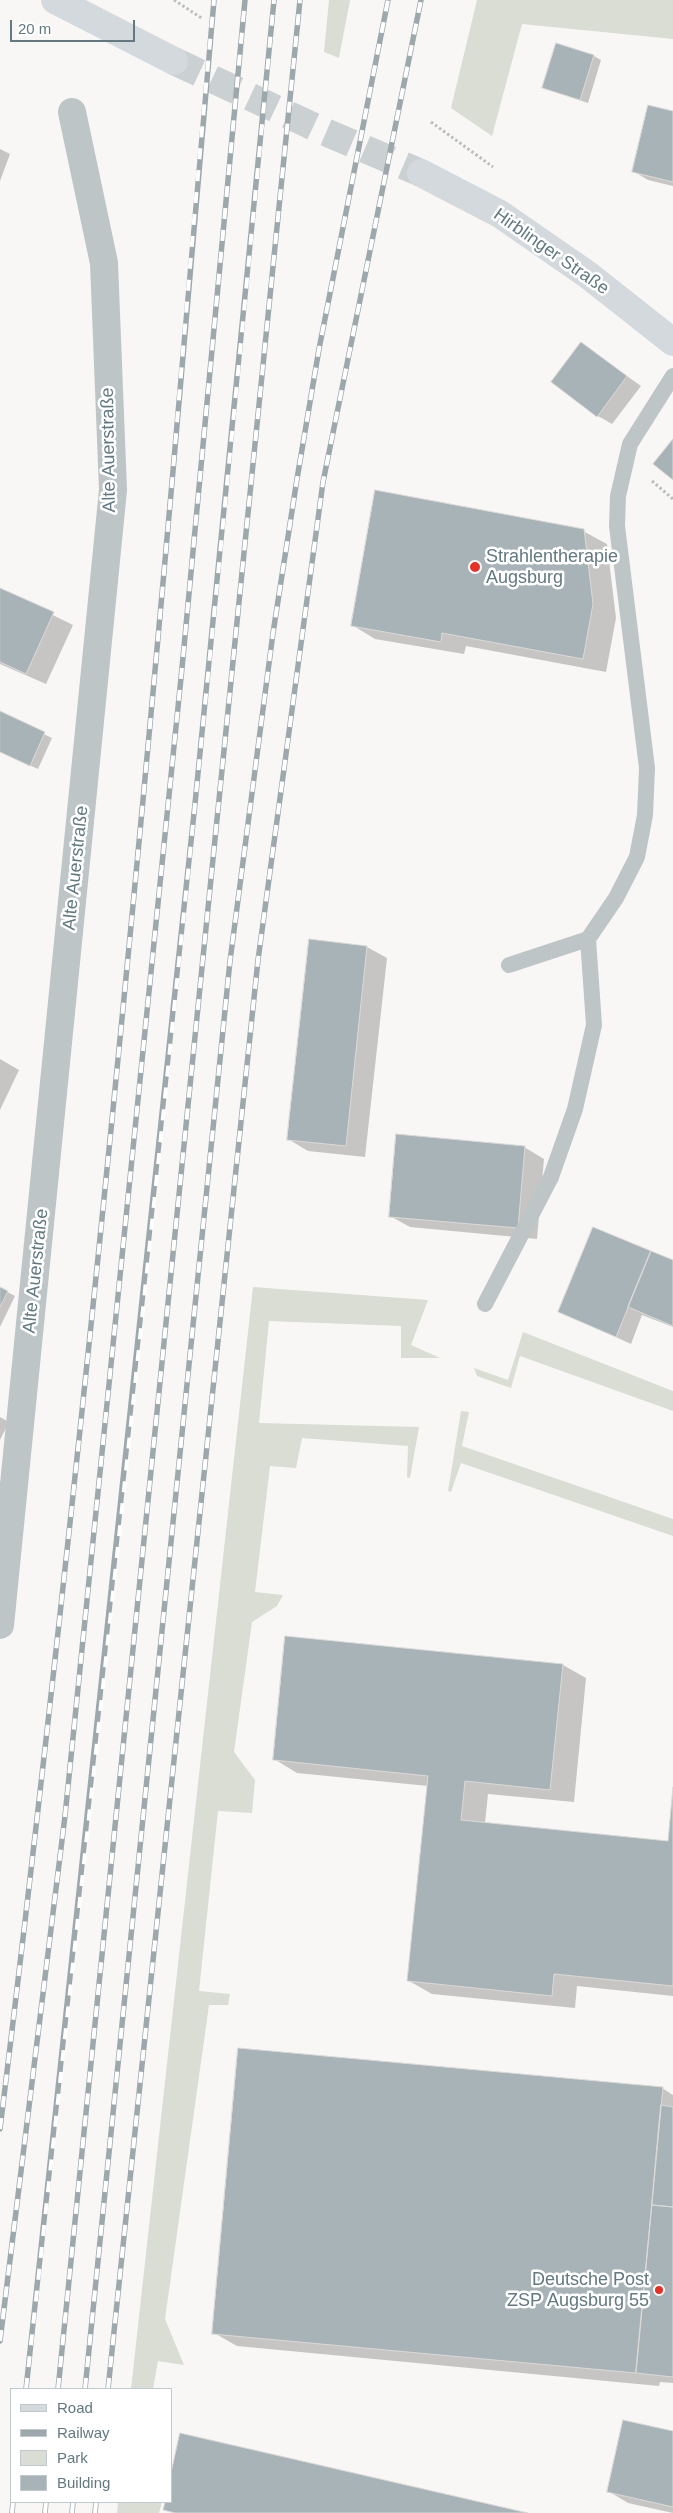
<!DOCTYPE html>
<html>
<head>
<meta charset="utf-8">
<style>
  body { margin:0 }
  #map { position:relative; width:673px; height:2513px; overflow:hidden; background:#f8f7f5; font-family:Arial,sans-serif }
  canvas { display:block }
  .legend { position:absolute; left:10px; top:2388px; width:162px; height:115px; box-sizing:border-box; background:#fff; border:1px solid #c0c9cd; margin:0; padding:6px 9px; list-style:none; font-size:15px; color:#627981 }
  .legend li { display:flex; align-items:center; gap:10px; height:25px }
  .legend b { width:25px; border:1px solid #c0c9cd }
  .scale { position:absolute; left:10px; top:20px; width:125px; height:22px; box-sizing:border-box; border:2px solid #627981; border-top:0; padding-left:6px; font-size:15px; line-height:18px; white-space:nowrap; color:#627981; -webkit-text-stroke:4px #fff; paint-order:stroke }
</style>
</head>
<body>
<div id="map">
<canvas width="673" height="2513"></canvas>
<ul class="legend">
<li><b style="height:6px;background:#d3d9dc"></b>Road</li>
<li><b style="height:6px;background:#9da8ac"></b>Railway</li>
<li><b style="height:14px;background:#d9ddd4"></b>Park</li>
<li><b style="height:14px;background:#a8b3b7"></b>Building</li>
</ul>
<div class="scale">20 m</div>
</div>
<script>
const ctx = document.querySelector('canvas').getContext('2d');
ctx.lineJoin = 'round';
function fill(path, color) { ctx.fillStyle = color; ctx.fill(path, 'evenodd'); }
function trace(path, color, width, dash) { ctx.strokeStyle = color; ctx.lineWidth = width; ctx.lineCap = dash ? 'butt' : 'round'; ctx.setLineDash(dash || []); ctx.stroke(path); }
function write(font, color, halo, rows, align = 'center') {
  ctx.font = font + ' Arial,sans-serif'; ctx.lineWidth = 5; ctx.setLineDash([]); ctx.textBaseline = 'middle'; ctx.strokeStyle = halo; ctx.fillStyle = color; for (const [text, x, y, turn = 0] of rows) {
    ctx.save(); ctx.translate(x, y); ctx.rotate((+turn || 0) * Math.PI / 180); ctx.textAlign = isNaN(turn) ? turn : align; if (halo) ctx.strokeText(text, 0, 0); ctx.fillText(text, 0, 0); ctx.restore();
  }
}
fill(new Path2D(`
  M329 0H350L339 58 324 52Z
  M477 0H673V39L522 24 492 136 451 108Z
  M253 1287 428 1300 411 1345 440 1358H401V1326L269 1321 259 1423 419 1427 410 1478 407 1477 408 1446 302 1438 296 1468 270 1466 255 1592 283 1595 277 1606 252 1622 234 1752 255 1780 252 1813 218 1811 199 1991 230 1994 228 2005H209L165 2319 184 2365 158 2361 153 2389H131Z
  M523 1332 673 1391V1411L520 1356 511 1388 477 1376 474 1368 508 1380Z
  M461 1411 469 1412 462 1446 673 1519V1536L461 1463 451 1492 448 1491Z
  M118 2502H162L159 2513H117Z`), '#d9ddd4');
fill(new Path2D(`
  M594 56 601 60 588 103 543 88Z
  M673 112V186L648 180 633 171Z
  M0 149 10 154 0 181Z
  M581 343 641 386 612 424 598 416Z
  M583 531 607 544 616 618 606 672 466 646 464 654 375 639 352 625Z
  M0 589 73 625 46 684 0 664Z
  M0 713 52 738 38 769 0 752Z
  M367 947 387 958 365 1157 308 1151 288 1139Z
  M0 1059 19 1070 0 1110Z
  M524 1147 544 1159 537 1239 410 1227 390 1216Z
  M673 1261V1327L642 1315 631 1344 560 1312Z
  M0 1288 15 1296 0 1327Z
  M0 1417 9 1422 0 1440Z
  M563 1665 586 1678 574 1802 488 1794 485 1823 669 1842 673 1799V1996L577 1986 575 2008 432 1994 409 1981 428 1786 297 1773 274 1759Z
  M662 2088 673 2095V2383L660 2382 659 2386 237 2346 214 2333Z
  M673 2433V2513L628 2503 608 2491Z`), '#0003');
const building = new Path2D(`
  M556 43 594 55 580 100 542 88Z
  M648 105 673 111V182L632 172Z
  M581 342 627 376 597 417 551 382Z
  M673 439V480L653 464Z
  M375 490 584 529 593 604 583 659 442 633 441 642 351 626Z
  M0 588 54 612 26 674 0 662Z
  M0 711 45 732 30 766 0 752Z
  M309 939 367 946 346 1146 287 1140Z
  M396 1134 525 1146 518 1228 389 1217Z
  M593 1227 651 1251 616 1337 558 1312Z
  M651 1251 673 1260V1326L628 1307Z
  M0 1287 8 1291 0 1307Z
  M285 1636 563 1664 550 1790 465 1781 461 1820 668 1841 673 1787V1986L554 1974 552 1996 407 1981 428 1776 273 1760Z
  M238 2048 663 2087 636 2373 212 2334Z
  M661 2105 673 2107V2207L652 2205Z
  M652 2205 673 2207V2377L636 2373Z
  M623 2420 673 2431V2507L607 2492Z
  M180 2433 528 2513H175L163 2510 165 2502H171V2473Z`);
fill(building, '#a8b3b7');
trace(building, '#dad9d7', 1);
trace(new Path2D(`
  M174 61 325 132 421 173`), '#cbd1d2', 28, [28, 14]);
trace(new Path2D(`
  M174 0 203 19
  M431 122 493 167
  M652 481 673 499`), '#b8bdbf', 3, [2.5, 2.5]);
trace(new Path2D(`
  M509 965 588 939 616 898 637 857 645 815 647 768 617 526 618 496 630 444 673 376
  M485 1304 551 1177 575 1109 594 1025 588 939`), '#bec5c7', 16);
trace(new Path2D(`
  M0 1625 113 490 104 263 72 112`), '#bec5c7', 28);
trace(new Path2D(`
  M55 0 174 61
  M421 173 500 214 588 275 673 342`), '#d3d9dc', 28);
const rail = new Path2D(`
  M0 2129C68 1577 124 1025 173 471 186 314 199 157 214 0
  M0 2341 65 1816 182 668 245 0
  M26 2389C115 1594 198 797 274 0
  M58 2389 300 0
  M85 2389 230 961 273 633 297 479 319 349 388 0
  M108 2389 258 960 323 482 421 0
  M12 2513 13 2502
  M45 2513 46 2502
  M72 2513 73 2502
  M95 2513 96 2502`);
trace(rail, '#9da8ac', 5.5);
trace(rail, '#fff', 4, [11]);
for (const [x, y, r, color] of [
  [475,567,6,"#e73126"],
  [659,2290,5,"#e73126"]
]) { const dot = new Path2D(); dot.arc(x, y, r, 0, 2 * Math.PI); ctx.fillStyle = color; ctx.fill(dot); trace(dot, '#fff', 2); }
write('18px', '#627981', '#fff', [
  ["Hirblinger Straße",551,252,35],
  ["Alte Auerstraße",109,450,-91],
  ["Alte Auerstraße",76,868,-84],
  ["Alte Auerstraße",36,1271,-84]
]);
write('18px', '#627981', '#fff', [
  ["Strahlentherapie",486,557],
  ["Augsburg",486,578],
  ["Deutsche Post",649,2280,"right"],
  ["ZSP Augsburg 55",649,2301,"right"]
], 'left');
</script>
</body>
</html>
